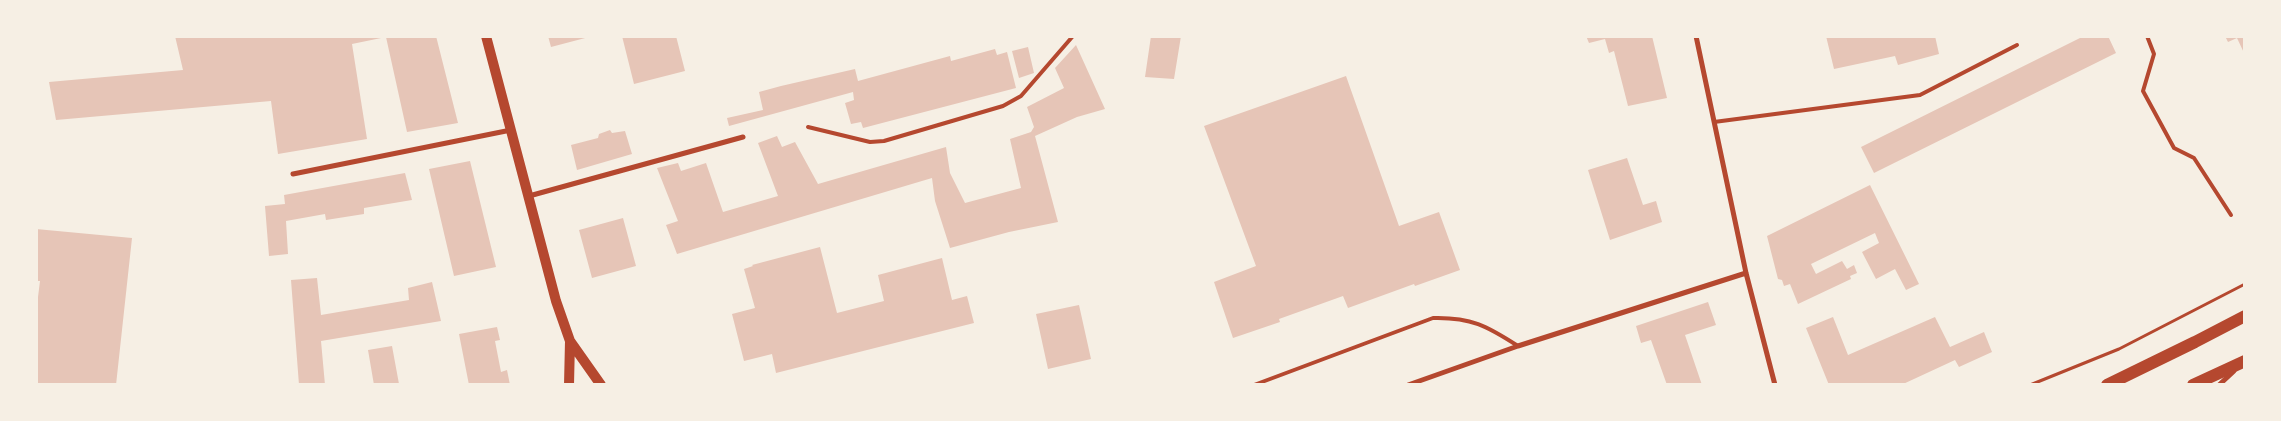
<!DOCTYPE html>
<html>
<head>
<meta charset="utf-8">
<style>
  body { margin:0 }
  #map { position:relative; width:2281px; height:421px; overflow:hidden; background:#f6efe4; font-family:Figtree,sans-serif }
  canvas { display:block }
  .frame { position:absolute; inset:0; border:38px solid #f6efe4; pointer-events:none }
</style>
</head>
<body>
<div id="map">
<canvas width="2281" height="421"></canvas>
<div class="frame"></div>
</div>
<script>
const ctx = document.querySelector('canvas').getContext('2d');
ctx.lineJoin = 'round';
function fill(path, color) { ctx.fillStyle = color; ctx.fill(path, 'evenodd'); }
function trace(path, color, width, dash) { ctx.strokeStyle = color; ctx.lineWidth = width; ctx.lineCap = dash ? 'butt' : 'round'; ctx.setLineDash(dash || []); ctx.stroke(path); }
fill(new Path2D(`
  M175 36H436L458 123 407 132 386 37 352 44 367 139 278 154 271 101 56 120 49 82 183 70Z
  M548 36H589V37L551 47Z
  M622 36H676L685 71 634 84Z
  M1151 36H1181L1174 79 1145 77Z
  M1586 36H1652L1667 98 1628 106 1614 51 1609 53 1605 39 1589 43Z
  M1826 36H1935L1939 54 1898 65 1895 56 1834 69Z
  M2084 36H2108L2116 53 1874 173 1861 147Z
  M2225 36H2245V55L2237 38 2228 42Z
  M1076 45 1105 109 1077 117 1035 136 1058 222 1009 232 950 248 935 201 932 178 677 254 666 225 678 221 657 168 678 163 681 171 706 163 723 212 778 196 758 143 777 136 782 147 795 142 818 184 946 147 950 173 965 203 1021 188 1010 139 1031 132 1034 127 1027 107 1064 88 1055 68Z
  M1028 47 1034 73 1019 78 1012 51Z
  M995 49 997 55 1007 52 1016 88 863 128 861 122 851 124 845 103 854 100 853 92 729 126 727 118 763 110 759 92 781 86 855 69 858 81 950 56 951 61Z
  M1346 76 1399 226 1439 212 1460 270 1415 286 1414 284 1348 308 1343 296 1279 319 1280 322 1233 338 1214 282 1256 266 1204 126Z
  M610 130 612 133 625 131 632 154 577 170 571 145 598 138 599 134Z
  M1627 158 1643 205 1656 201 1662 222 1610 240 1588 170Z
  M470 161 496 267 454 276 429 169Z
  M405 173 412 200 364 208V214L326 220 325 214 286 221 288 254 269 256 265 206 285 204 284 195Z
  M1870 185 1919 284 1906 290 1895 269 1876 279 1862 252 1879 243 1875 233 1811 264 1816 274 1842 261 1847 269 1854 265 1857 273 1850 276 1851 279 1798 304 1790 284 1784 286 1782 280 1778 279 1767 236Z
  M623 218 636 266 592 278 579 230Z
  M36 229 132 238 116 385H36V313L40 281H36Z
  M820 247 837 313 884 301 878 275 942 258 952 300 967 296 974 323 776 373 772 354 744 361 732 314 755 308 744 269 753 266 752 265Z
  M317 278 321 315 409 300 408 288 432 282 441 321 321 341 325 385H299L291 280Z
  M1708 302 1716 325 1685 335 1702 385H1667L1651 340 1641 343 1636 326Z
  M1079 305 1091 359 1048 369 1036 314Z
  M1833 317 1848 355 1935 317 1950 347 1984 332 1992 352 1959 367 1955 360 1901 385H1829L1806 328Z
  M497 327 500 340 495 341 501 372 507 370 510 385H469L459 334Z
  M392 346 399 384 374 385 368 350Z`), '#e6c5b7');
trace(new Path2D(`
  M2030 385 2119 349 2245 284`), '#b5482f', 3);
trace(new Path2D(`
  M2147 36 2154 54 2143 91 2174 148 2194 158 2231 215
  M1714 122 1920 95 2017 45
  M808 127 870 142 884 141 1003 106 1021 96 1073 36
  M1254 385 1433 318C1471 317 1487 326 1518 346`), '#b5482f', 4);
trace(new Path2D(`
  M1696 36 1746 273 1775 385
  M293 174 511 130
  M529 196 743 137
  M1408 385 1518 346 1746 273
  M2219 385 2234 371`), '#b5482f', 5);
trace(new Path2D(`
  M486 36 556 301 570 341 601 385
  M569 385 570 341`), '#b5482f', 10);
trace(new Path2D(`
  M2107 385 2195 342 2245 316
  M2193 385 2245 361`), '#b5482f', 12);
</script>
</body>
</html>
